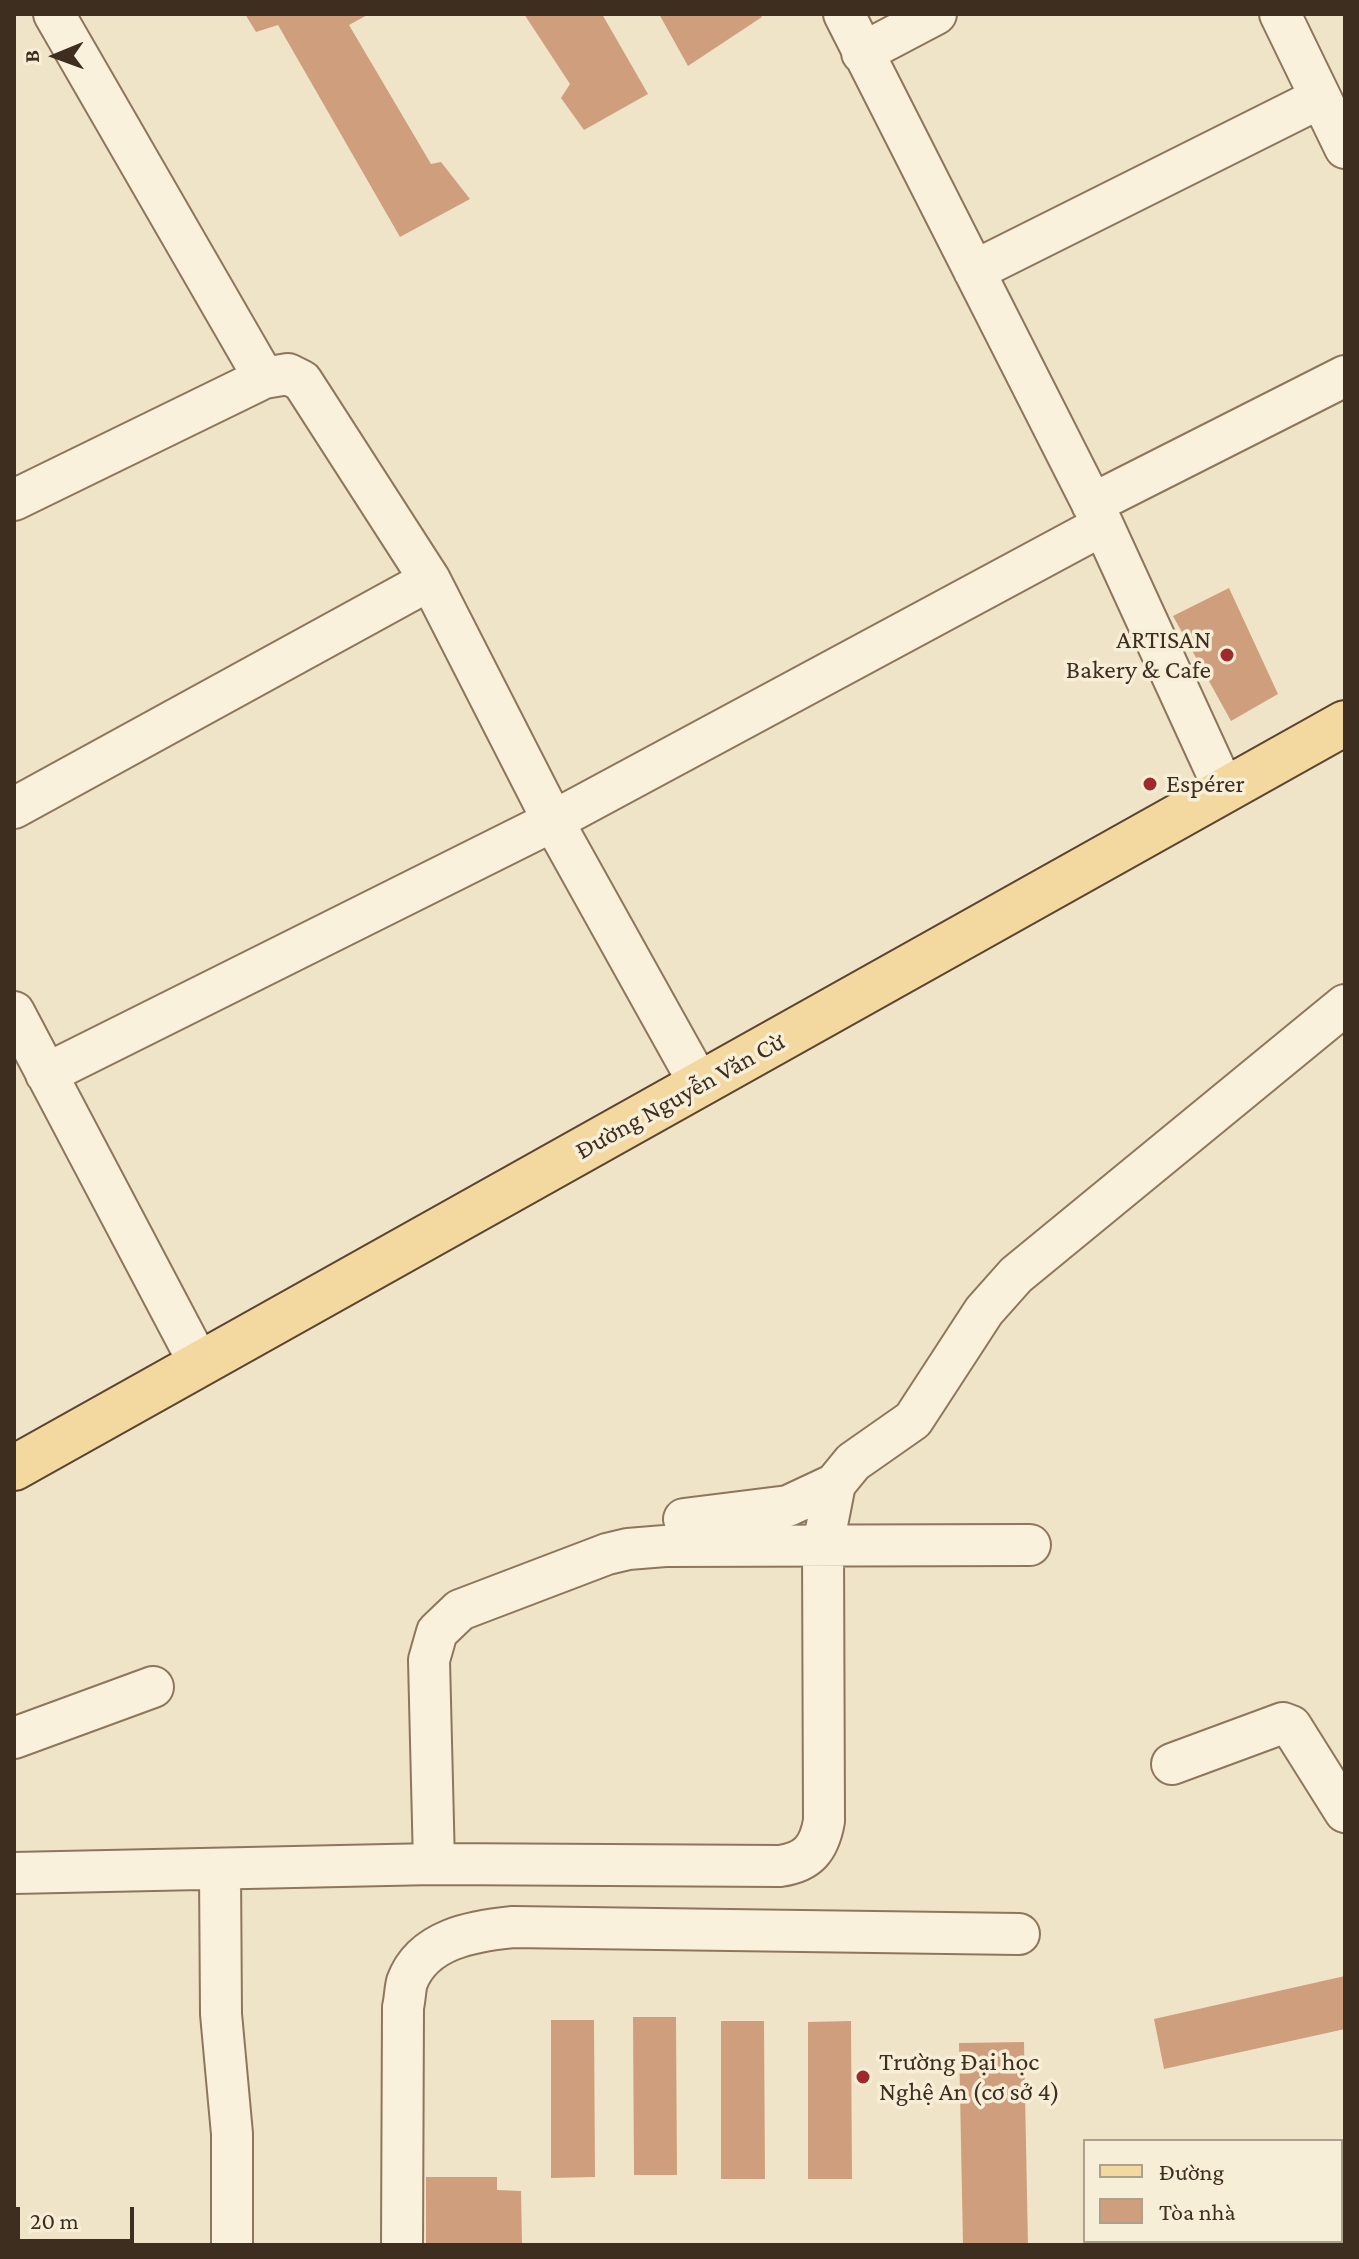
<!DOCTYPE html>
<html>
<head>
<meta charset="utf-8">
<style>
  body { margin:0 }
  #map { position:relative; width:1359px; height:2259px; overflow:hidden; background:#f0e4c8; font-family:"Crimson Pro",serif }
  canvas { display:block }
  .frame { position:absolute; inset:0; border:16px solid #3d2e20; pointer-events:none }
  .legend { position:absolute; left:1083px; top:2139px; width:260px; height:104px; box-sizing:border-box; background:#f7eed8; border:2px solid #ada18e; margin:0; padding:10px 14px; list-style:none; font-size:24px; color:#3d2e20 }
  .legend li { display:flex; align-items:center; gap:16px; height:40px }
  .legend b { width:40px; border:2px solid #ada18e }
  .north { position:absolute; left:16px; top:16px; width:80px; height:80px; -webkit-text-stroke:6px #f7eed8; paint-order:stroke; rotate:269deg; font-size:22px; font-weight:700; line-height:32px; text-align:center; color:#3d2e20 }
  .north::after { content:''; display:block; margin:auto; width:28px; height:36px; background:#3d2e20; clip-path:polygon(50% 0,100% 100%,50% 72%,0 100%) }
  .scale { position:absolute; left:16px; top:2207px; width:118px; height:36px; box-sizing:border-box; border:4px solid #3d2e20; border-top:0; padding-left:10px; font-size:24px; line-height:28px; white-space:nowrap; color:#3d2e20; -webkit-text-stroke:6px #f7eed8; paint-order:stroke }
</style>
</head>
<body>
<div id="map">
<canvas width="1359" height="2259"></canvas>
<div class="frame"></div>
<ul class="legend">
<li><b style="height:10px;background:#f3d9a0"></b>Đường</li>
<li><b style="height:22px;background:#cf9f7d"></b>Tòa nhà</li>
</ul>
<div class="north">B</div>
<div class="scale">20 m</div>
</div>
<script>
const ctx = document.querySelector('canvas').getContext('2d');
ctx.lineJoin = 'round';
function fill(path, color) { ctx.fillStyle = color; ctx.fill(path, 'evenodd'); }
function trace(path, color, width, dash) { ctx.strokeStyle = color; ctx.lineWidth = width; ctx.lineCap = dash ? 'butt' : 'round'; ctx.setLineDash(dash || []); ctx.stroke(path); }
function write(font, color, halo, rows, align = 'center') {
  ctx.font = font + ' "Crimson Pro",serif'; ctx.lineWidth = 7; ctx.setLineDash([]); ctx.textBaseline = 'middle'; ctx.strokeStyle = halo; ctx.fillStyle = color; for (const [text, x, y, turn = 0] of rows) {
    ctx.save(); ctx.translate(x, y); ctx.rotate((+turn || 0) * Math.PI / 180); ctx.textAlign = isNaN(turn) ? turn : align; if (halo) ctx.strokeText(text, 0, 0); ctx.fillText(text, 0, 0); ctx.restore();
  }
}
fill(new Path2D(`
  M245 14H369L349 25 431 164 441 162 470 199 400 237 278 25 256 32Z
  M524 14H602L648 94 584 130 561 98 570 84Z
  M659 14H760L762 17 688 66Z
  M1229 588 1278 694 1231 721 1173 616Z
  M1345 1976V2029L1164 2069 1154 2019Z
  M633 2017H676L677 2175H634Z
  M551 2020H594L595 2177 551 2178Z
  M721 2021H764L765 2179H721Z
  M851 2021 852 2179H808V2022Z
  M1024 2042 1028 2245H963L959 2043Z
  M426 2177H497V2190L521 2191 522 2243 426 2245Z`), '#cf9f7d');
const minor = new Path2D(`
  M54 14 264 378
  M844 14 1103 525 1225 791
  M1280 14 1345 148
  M862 53 936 14
  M974 271 1320 98
  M14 500 264 378 288 374 302 381 430 580 553 821 700 1085
  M1092 504 1345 376
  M14 808 430 580
  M14 1012 200 1365
  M46 1074 553 821 1103 525
  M684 1519 788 1506 835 1484
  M14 1738 153 1687
  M1172 1764 1283 1723 1291 1726 1345 1812
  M434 1864 429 1660 437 1632 460 1610 607 1554 628 1549 665 1546 1030 1545
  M220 1870 221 2014 232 2134V2245
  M14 1873 434 1864 780 1866C808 1862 819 1849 824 1821L823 1545 835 1484 853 1462 913 1420 984 1311 1016 1275 1345 1005
  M402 2245 403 2007C405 1999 405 1989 407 1982 423 1939 473 1931 513 1927L1019 1934`);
const major = new Path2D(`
  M14 1468 1345 723`);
trace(minor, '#8d765c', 44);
trace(major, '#5b4430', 48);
trace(minor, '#faf1dc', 40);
trace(major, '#f3d9a0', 44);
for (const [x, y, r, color] of [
  [1227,655,8,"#9e2a2b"],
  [1150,784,8,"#9e2a2b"],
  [863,2077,8,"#9e2a2b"]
]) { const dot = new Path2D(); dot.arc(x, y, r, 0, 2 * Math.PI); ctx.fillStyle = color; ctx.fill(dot); trace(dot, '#f7eed8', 3); }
write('26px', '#3d2e20', '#f7eed8', [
  ["ARTISAN",1211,640,"right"],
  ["Bakery & Cafe",1211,670,"right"],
  ["Espérer",1166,784],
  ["Trường Đại học",879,2062],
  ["Nghệ An (cơ sở 4)",879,2092]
], 'left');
write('26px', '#3d2e20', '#f7eed8', [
  ["Đường Nguyễn Văn Cừ",680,1096,-29]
]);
</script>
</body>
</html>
